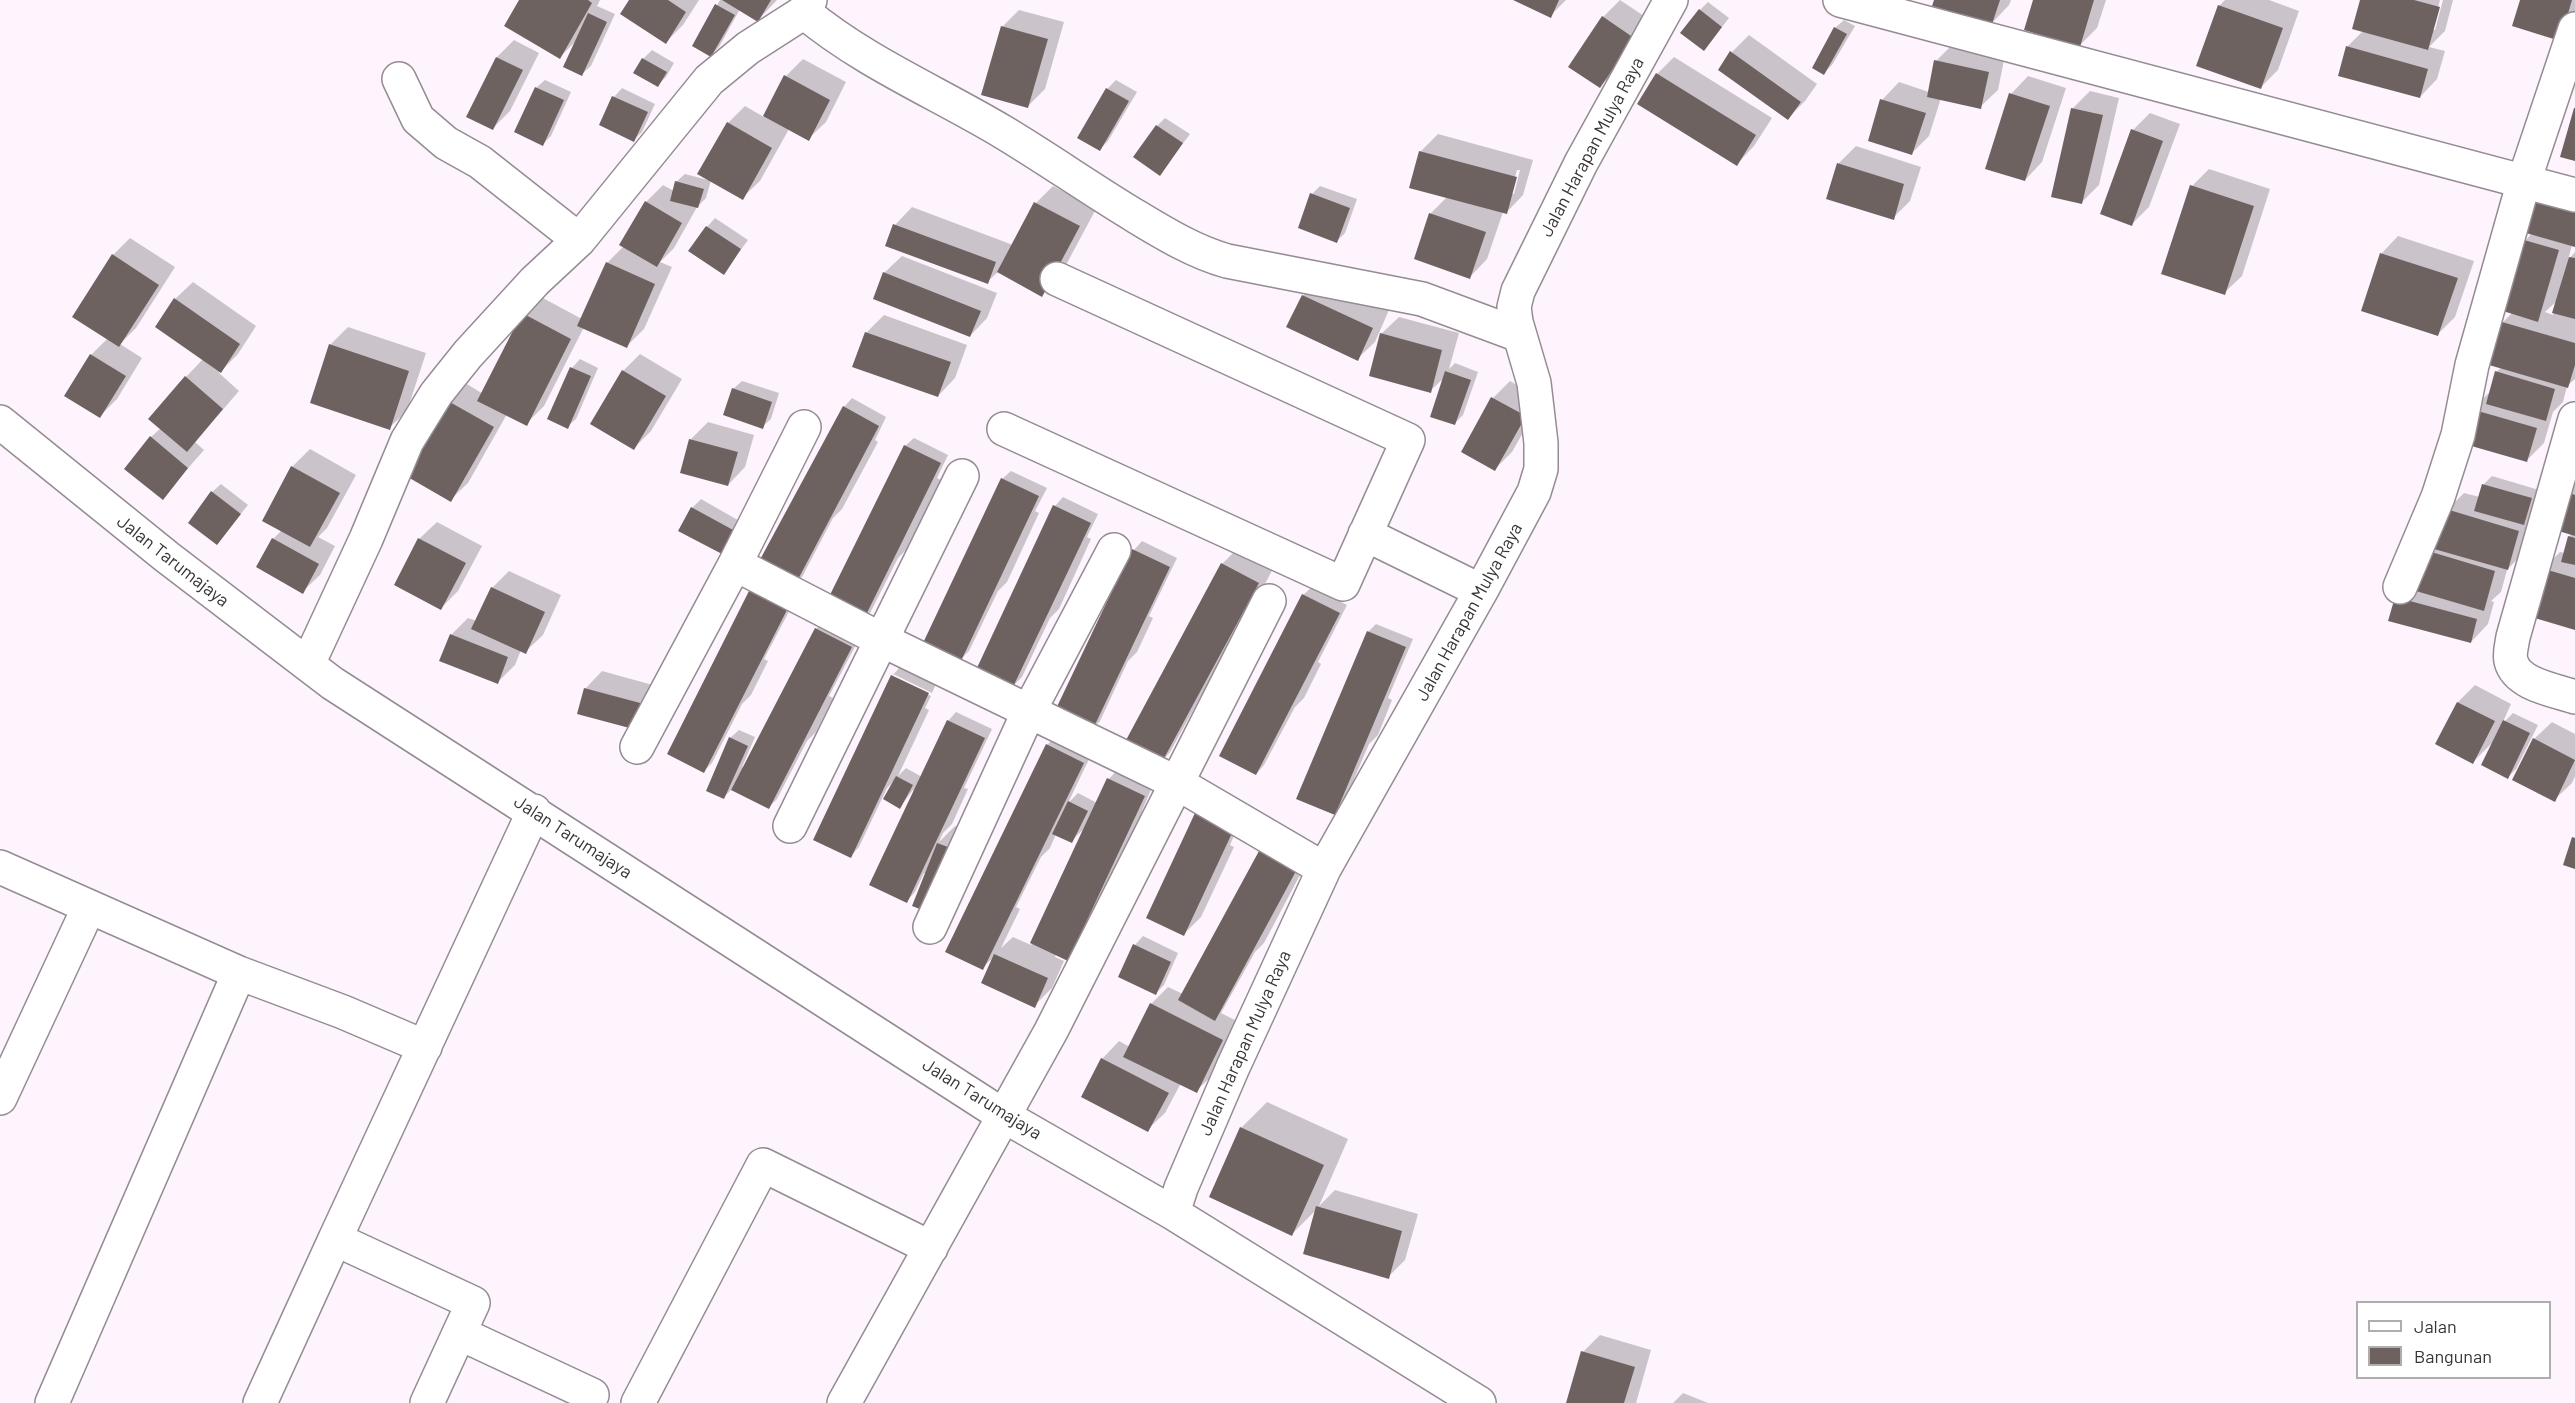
<!DOCTYPE html>
<html>
<head>
<meta charset="utf-8">
<style>
  body { margin:0 }
  #map { position:relative; width:2575px; height:1403px; overflow:hidden; background:#fef4fd; font-family:Barlow,sans-serif }
  canvas { display:block }
  .legend { position:absolute; left:2356px; top:1301px; width:195px; height:78px; box-sizing:border-box; background:#fff; border:2px solid #afaeaf; margin:0; padding:8px 10px; list-style:none; font-size:18px; color:#383437 }
  .legend li { display:flex; align-items:center; gap:12px; height:30px }
  .legend b { width:30px; border:2px solid #afaeaf }
</style>
</head>
<body>
<div id="map">
<canvas width="2575" height="1403"></canvas>
<ul class="legend">
<li><b style="height:8px;background:#fff"></b>Jalan</li>
<li><b style="height:16px;background:#6e6260"></b>Bangunan</li>
</ul>
</div>
<script>
const ctx = document.querySelector('canvas').getContext('2d');
ctx.lineJoin = 'round';
function fill(path, color) { ctx.fillStyle = color; ctx.fill(path, 'evenodd'); }
function trace(path, color, width, dash) { ctx.strokeStyle = color; ctx.lineWidth = width; ctx.lineCap = dash ? 'butt' : 'round'; ctx.setLineDash(dash || []); ctx.stroke(path); }
function write(font, color, halo, rows, align = 'center') {
  ctx.font = font + ' Barlow,sans-serif'; ctx.lineWidth = 6; ctx.setLineDash([]); ctx.textBaseline = 'middle'; ctx.strokeStyle = halo; ctx.fillStyle = color; for (const [text, x, y, turn = 0] of rows) {
    ctx.save(); ctx.translate(x, y); ctx.rotate((+turn || 0) * Math.PI / 180); ctx.textAlign = isNaN(turn) ? turn : align; if (halo) ctx.strokeText(text, 0, 0); ctx.fillText(text, 0, 0); ctx.restore();
  }
}
fill(new Path2D(`
  M521 0H600L597 6 615 14 591 66 582 74 576 41 560 57Z
  M631 0H699L683 25 666 42Z
  M720 0H777L758 20 740 9 719 47 711 55 694 46Z
  M1517 0H1566L1550 16Z
  M1620 0 1650 20 1617 69 1600 86 1603 17Z
  M1935 0H2011L2009 5 1992 23Z
  M2035 0H2106L2097 28 2080 45Z
  M2225 0H2269L2299 11 2278 70 2261 87 2219 6Z
  M2362 0H2440L2432 30H2435L2443 0H2453L2445 31 2429 47 2445 51 2437 79 2420 97 2347 47 2363 31Z
  M2522 0H2575V24Z
  M1708 2 1729 18 1704 50 1700 10Z
  M1019 10 1064 22 1045 89 1028 106 1002 27Z
  M1844 20 1855 26 1832 65 1824 73 1835 28Z
  M1749 35 1817 84 1805 101 1788 118 1732 52Z
  M514 40 539 53 510 111 493 128 497 57Z
  M1953 44 2005 55 1998 90 1980 107 1941 98 1929 136 1912 153 1882 100 1899 82 1929 92 1936 61Z
  M652 50 674 63 666 77 658 85 643 59Z
  M1674 57 1772 118 1754 146 1737 164 1657 74Z
  M803 59 846 82 826 122 808 139 789 129 760 181 742 198 711 180 706 198 697 207 674 248 660 262 672 267 644 329 627 346 584 327 544 406 526 424 507 414 468 483 450 500V402L467 384 483 394 523 314 541 297 582 319 607 263 624 246 646 202 663 185 674 191 676 182 685 174 708 180 728 123 745 106 764 117 786 76Z
  M2028 76 2066 88 2042 162 2025 180 2011 94Z
  M545 80 571 92 551 136 543 144 536 88Z
  M1116 80 1137 92 1108 141 1100 149 1079 137 1108 88Z
  M622 88 655 104 642 132 634 140 601 125 614 97Z
  M2090 91 2119 98 2099 185 2082 202 2053 196 2073 108Z
  M2150 113 2180 124 2149 207 2132 224 2133 130Z
  M1165 118 1190 134 1160 174 1157 126Z
  M1438 134 1533 160 1523 195 1506 213 1503 212 1487 259 1470 277 1416 258 1431 213 1447 197 1420 152ZM1517 170H1520L1514 194H1510Z
  M1856 146 1921 167 1910 201 1893 218 1838 164Z
  M2209 169 2270 189 2242 276 2224 293 2192 186Z
  M2547 180 2575 188V245H2572L2568 260 2575 252V379L2567 386 2563 402 2553 412 2544 443 2526 461 2462 442 2472 409 2490 392 2496 372 2502 367 2491 364 2503 322 2513 312 2505 310 2525 241 2532 233 2521 230 2530 198ZM2558 300 2553 315 2545 312Z
  M1053 186 1096 209 1059 278 1042 295 998 272 987 282 895 225 912 207 1013 245 1036 203Z
  M1320 186 1357 199 1345 233 1337 241 1312 194Z
  M715 218 748 240 724 273 707 227Z
  M2398 236 2474 261 2455 317 2438 334 2381 254Z
  M130 238 175 267 136 328 120 344 142 358 117 399 100 416 67 395 91 355 108 338 113 255Z
  M902 256 997 293 987 318 970 336 884 273Z
  M1320 278 1389 310 1375 342 1357 359 1303 296Z
  M193 282 256 326 238 354 219 373 239 391 195 442 204 450 162 498 151 437 161 428 186 377 203 359 175 299Z
  M884 315 967 345 955 378 938 396 866 333Z
  M1399 317 1459 333 1449 369 1455 363 1478 372 1463 415 1455 423 1445 377 1430 391 1381 334Z
  M348 327 426 353 407 411 389 428 330 345Z
  M640 354 682 379 651 431 634 448 623 371Z
  M580 359 598 368 576 419 567 427 549 419 572 368Z
  M742 381 779 393 771 419 762 427 733 389Z
  M1510 381 1542 399 1512 452 1495 469 1493 398Z
  M852 398 886 417 875 440 878 442 842 509 833 518 802 577 793 585 844 407Z
  M708 422 754 435 745 467 728 485 690 440Z
  M914 438 948 455 937 478 941 480 907 549 898 558 868 617 860 626 905 446Z
  M310 449 356 475 327 528 318 537 335 546 320 575 302 592 273 539 282 530 264 520 292 467Z
  M1011 471 1047 488 1035 511 1039 513 1007 582 998 591 969 651 961 659 1002 479Z
  M2492 476 2539 490 2525 551 2507 570 2501 592 2491 601 2494 602 2488 624 2471 642 2390 620 2447 510 2464 493 2480 497 2484 484Z
  M2575 481V628L2543 569 2560 552 2565 553 2569 537 2572 533 2564 492Z
  M221 484 248 505 217 543 212 492Z
  M1063 497 1098 514 1087 537 1091 539 1059 609 1050 618 1022 677 1013 686 978 669 1055 506Z
  M701 499 743 523 730 544 692 508Z
  M437 522 482 546 458 591 441 608 419 539Z
  M1142 541 1177 558 1149 616 1153 618 1137 652 1128 661 1100 721 1092 730 1056 713 1134 550Z
  M1240 546 1275 565 1211 685 1202 694 1170 752 1162 761 1159 682 1222 564Z
  M509 571 561 595 543 635 525 652 521 650 515 665 498 682 451 635 468 618 477 621 492 588Z
  M759 584 794 602 764 659 768 661 751 695 742 704 712 763 704 771 751 592Z
  M1312 587 1347 605 1318 662 1321 664 1304 698 1295 707 1264 765 1256 774 1303 595Z
  M824 621 859 639 829 696 833 698 816 732 807 741 777 799 768 808 732 789 724 797 730 738 739 730 755 737 742 767 744 768 816 629Z
  M1376 624 1413 639 1388 698 1392 700 1378 735 1369 744 1343 805 1335 814 1368 632Z
  M900 667 936 684 932 693 893 674V678L931 696 925 708 929 710 898 776 906 768 922 777 948 721 956 712 992 729 964 788 968 789 952 824 943 833 939 842 955 826 975 834 926 874 924 873 915 892 907 901 915 792 913 790 900 807 894 781 887 788 859 847 851 856 892 676Z
  M602 671 660 687 654 711 585 689Z
  M2475 685 2511 704 2502 724 2513 713 2538 725 2516 769 2508 777 2494 741 2473 762 2458 702Z
  M2552 722 2575 734V776L2572 783 2554 800 2534 739Z
  M1055 737 1091 755 1068 803 1078 793 1097 803 1109 779 1117 770 1152 787 1142 811 1146 813 1076 951 1067 959 1056 954 1055 957 1064 961 1052 988 1034 1006 995 956 982 968 1047 745ZM1085 828 1031 945 1013 937 1001 948 1020 909 1016 907 1041 857 1050 848 1056 834 1071 841Z
  M1197 814 1240 822 1230 845 1234 847 1201 917 1184 934 1148 917Z
  M1309 851 1297 874 1300 875 1264 943 1255 952 1221 1013 1239 1022 1214 1074 1196 1091 1181 1083 1165 1113 1147 1130 1102 1059 1119 1041 1130 1047 1151 1004 1168 987 1183 994Z
  M1143 936 1178 953 1164 985 1155 994 1120 977 1135 945Z
  M1267 1102 1348 1139 1319 1206 1335 1190 1418 1214 1405 1260 1388 1277 1317 1209 1292 1234 1241 1128Z
  M1600 1335 1651 1350 1636 1403H1568L1583 1352Z
  M1683 1393 1708 1403H1673Z`), '#0003');
fill(new Path2D(`
  M519 0H588L592 3 560 59 504 26Z
  M629 0H668L686 12 666 44 620 14Z
  M722 0H771L758 22Z
  M1513 0H1559L1551 18Z
  M1934 0H2000L1992 24 1932 6Z
  M2033 0H2094L2080 47 2024 30Z
  M2360 0H2414L2440 7 2428 50 2352 29Z
  M2520 0H2572L2560 41 2512 26Z
  M715 4 735 15 711 57 692 46Z
  M2218 5 2283 28 2261 89 2196 66Z
  M1699 9 1722 27 1704 51 1680 33Z
  M588 13 607 22 582 76 563 67Z
  M1602 16 1634 38 1600 88 1568 67Z
  M1001 26 1048 39 1028 108 981 95Z
  M1834 27 1847 34 1824 75 1812 68Z
  M2346 46 2428 69 2420 98 2338 76Z
  M1730 51 1801 102 1788 120 1718 70Z
  M496 57 523 70 493 130 466 117Z
  M642 58 667 72 658 87 633 73Z
  M1934 60 1989 72 1981 109 1927 97Z
  M1656 73 1756 135 1737 166 1637 104Z
  M784 75 830 100 809 141 763 116Z
  M535 87 564 100 543 146 514 132Z
  M1106 88 1129 101 1100 151 1077 138Z
  M2009 93 2050 106 2025 181 1985 169Z
  M612 96 648 112 634 142 599 125Z
  M1880 99 1926 113 1912 155 1868 141Z
  M2071 108 2103 115 2082 204 2051 197Z
  M2574 108H2575V161L2560 157Z
  M727 122 772 148 743 200 697 174Z
  M1156 125 1183 143 1160 176 1133 157Z
  M2131 129 2163 141 2132 226 2100 214Z
  M1419 151 1517 177 1507 214 1409 188Z
  M1837 163 1904 184 1894 220 1826 199Z
  M675 181 704 189 698 208 670 201Z
  M2190 185 2254 206 2225 295 2161 274Z
  M1310 193 1350 208 1337 243 1298 228Z
  M2529 197 2575 210V247L2519 231Z
  M645 201 682 223 657 267 619 245Z
  M1034 202 1080 226 1042 297 997 272Z
  M1429 213 1486 232 1470 279 1414 259Z
  M893 224 996 262 988 284 885 246Z
  M706 226 741 249 724 275 688 251Z
  M2524 240 2559 250 2538 322 2503 311Z
  M2380 253 2458 278 2438 336 2361 311Z
  M112 254 159 285 119 347 72 317Z
  M2569 257 2575 258V319L2552 313Z
  M606 262 655 284 627 348 577 326Z
  M883 272 981 311 970 337 873 299Z
  M1302 295 1373 328 1358 361 1286 327Z
  M174 298 240 344 221 373 155 327Z
  M522 313 571 339 527 426 477 401Z
  M2502 322 2575 343V365L2568 388 2489 365Z
  M865 332 951 362 938 397 852 367Z
  M1380 333 1442 350 1431 393 1369 376Z
  M329 344 409 371 390 430 310 403Z
  M90 354 126 376 100 418 64 396Z
  M570 367 591 376 568 429 547 419Z
  M622 370 666 396 634 450 590 424Z
  M1445 371 1471 380 1455 425 1430 417Z
  M2495 371 2555 389 2546 421 2486 404Z
  M185 376 223 409 187 452 148 419Z
  M732 388 772 402 763 429 723 415Z
  M1491 397 1526 416 1495 471 1461 452Z
  M448 401 494 427 451 502 406 476Z
  M843 406 879 426 794 587 756 567Z
  M2471 409 2537 428 2527 462 2461 443Z
  M150 436 188 468 163 500 124 469Z
  M689 439 738 452 728 486 680 473Z
  M904 445 941 463 860 627 823 609Z
  M291 466 340 493 310 547 262 521Z
  M1001 478 1039 496 961 661 923 643Z
  M2482 484 2532 498 2524 525 2474 511Z
  M211 491 241 514 217 545 188 523Z
  M2563 491 2575 495V536L2552 529Z
  M1053 505 1091 523 1013 687 976 670Z
  M691 507 735 531 722 554 678 531Z
  M2446 509 2519 531 2508 570 2434 549Z
  M2568 536 2575 538V565L2561 562Z
  M272 538 319 564 303 594 256 567Z
  M418 538 466 563 441 610 394 585Z
  M1132 549 1170 567 1092 731 1054 713Z
  M2428 551 2495 571 2484 611 2416 591Z
  M1221 563 1259 583 1162 762 1125 742Z
  M2541 568 2575 578V630L2528 616Z
  M491 587 545 612 526 654 471 629Z
  M749 591 787 610 704 773 667 754Z
  M1302 594 1340 613 1256 775 1219 756Z
  M2395 597 2477 619 2471 643 2388 621Z
  M815 628 852 647 769 809 731 790Z
  M1367 631 1406 647 1335 815 1296 799Z
  M450 634 508 657 498 684 439 661Z
  M891 675 929 693 851 858 813 840Z
  M584 688 644 704 637 730 577 714Z
  M2457 702 2495 721 2473 764 2435 744Z
  M947 720 985 738 907 903 869 885Z
  M2503 720 2530 733 2508 779 2481 765Z
  M729 737 748 746 724 799 706 791Z
  M2533 738 2575 760 2555 802 2512 780Z
  M1046 744 1084 763 983 970 945 952Z
  M896 776 913 785 900 809 883 799Z
  M1107 778 1145 796 1068 961 1030 943Z
  M1068 801 1088 811 1072 843 1052 834Z
  M1195 813 1233 831 1184 936 1146 918Z
  M2572 837 2575 838V869L2563 865Z
  M1265 840 1302 860 1215 1021 1178 1000Z
  M937 843 959 851 935 915 912 906Z
  M1133 944 1171 962 1156 995 1118 977Z
  M994 954 1048 978 1035 1008 981 983Z
  M1150 1003 1223 1040 1197 1093 1123 1057Z
  M1101 1058 1169 1093 1148 1132 1081 1097Z
  M1240 1127 1324 1165 1292 1236 1209 1197Z
  M1316 1206 1402 1231 1389 1279 1303 1254Z
  M1581 1351 1635 1367 1624 1403H1566Z`), '#6e6260');
const minor = new Path2D(`
  M810 0 804 12C864 62 936 92 1003 132 1048 159 1092 190 1137 217 1165 234 1195 252 1227 261L1422 299 1519 335
  M1840 0 2575 195
  M399 79 418 119 446 143 480 162 579 240
  M2575 419 2513 637C2512 644 2509 654 2511 661 2517 685 2555 690 2575 697
  M0 422 167 557 332 683 1004 1116 1173 1213 1479 1403
  M1004 429 1343 584 1408 440 1057 279
  M1365 534 1481 591
  M735 564 882 640 1177 783 1324 869
  M2400 587 2438 497 2458 435 2472 365 2524 181 2575 29
  M308 664 366 539 407 441 436 394 468 354 535 281 579 240 709 80 748 48 804 12
  M637 747 735 564 804 427
  M790 826 962 476
  M0 867 239 973 343 1012 425 1047
  M930 927 1029 711 1114 550
  M0 1098 89 907
  M1173 1213 1181 1188 1233 1067 1324 869 1481 591 1534 492 1541 469V443L1534 383 1516 322 1514 307 1518 291 1581 163 1671 0
  M459 1333 592 1395
  M52 1403 239 973
  M260 1403 335 1239
  M427 1403 473 1303 335 1239 534 811
  M638 1403 763 1165 931 1248
  M844 1403 1051 1031 1269 601`);
trace(minor, '#948b93', 36);
trace(minor, '#fff', 33);
write('18px', '#383437', '#fff', [
  ["Jalan Harapan Mulya Raya",1592,147,-62],
  ["Jalan Tarumajaya",173,561,38],
  ["Jalan Harapan Mulya Raya",1469,612,-61],
  ["Jalan Tarumajaya",573,837,33],
  ["Jalan Harapan Mulya Raya",1245,1043,-66],
  ["Jalan Tarumajaya",982,1099,32]
]);
</script>
</body>
</html>
